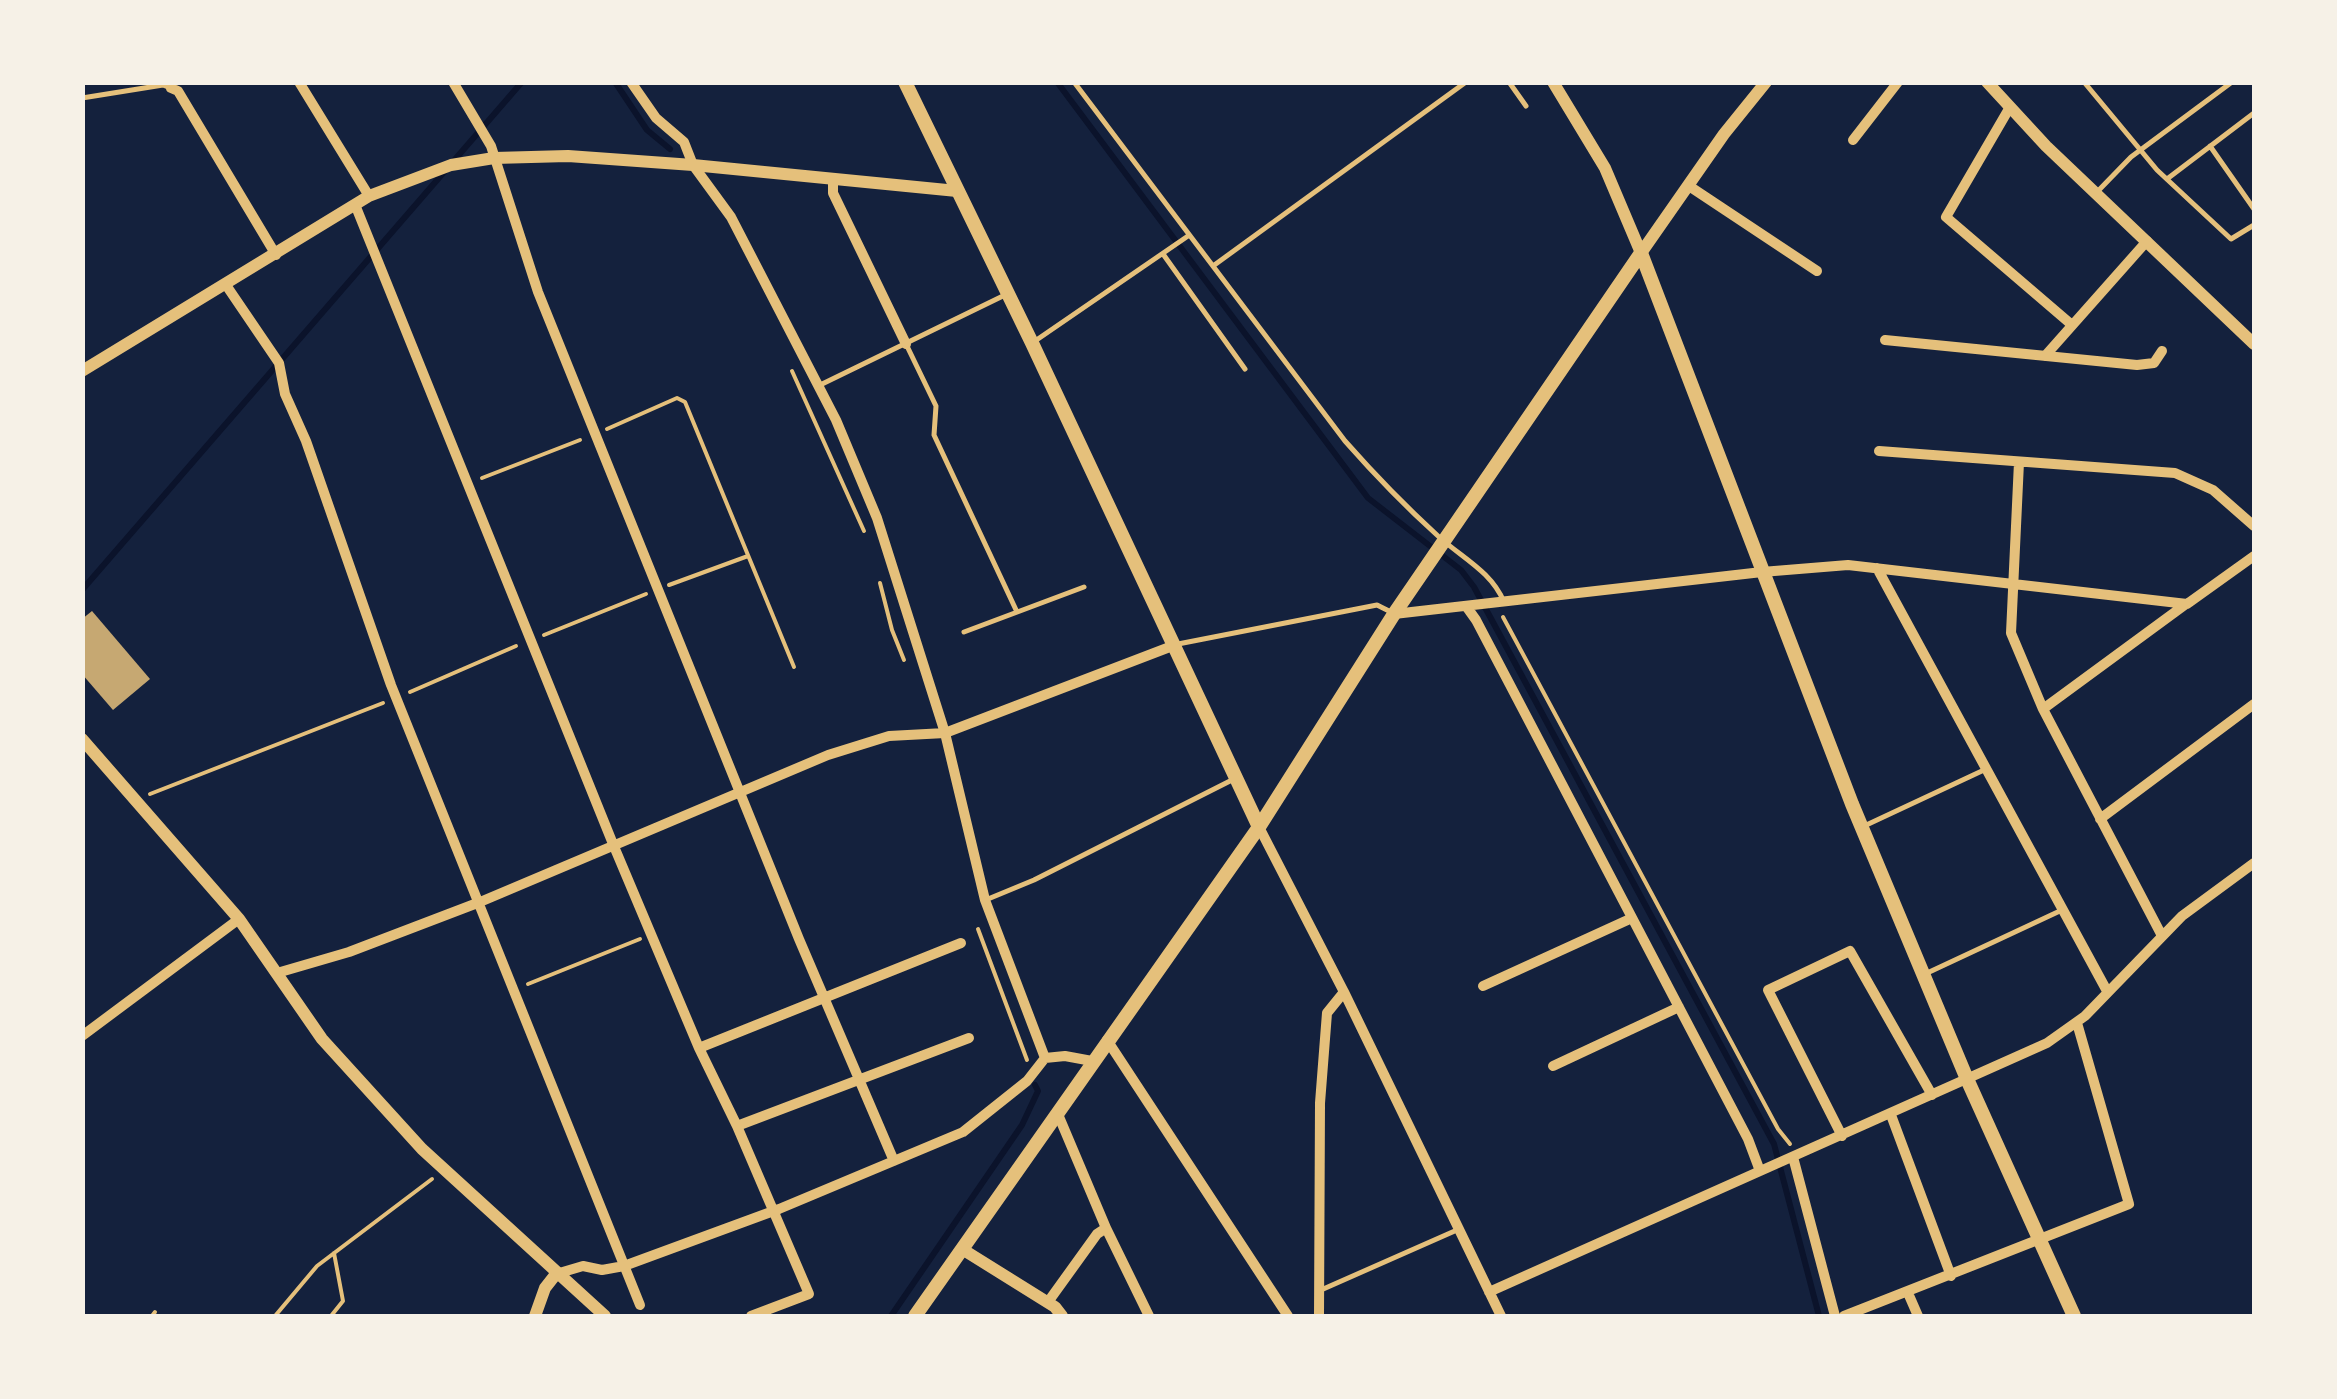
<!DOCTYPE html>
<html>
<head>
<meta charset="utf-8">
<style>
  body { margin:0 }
  #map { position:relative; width:2337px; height:1399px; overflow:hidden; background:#14213d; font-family:"PT Sans",sans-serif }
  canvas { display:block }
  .frame { position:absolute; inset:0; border:85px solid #f6f1e7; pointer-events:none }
</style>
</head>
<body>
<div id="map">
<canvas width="2337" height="1399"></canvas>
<div class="frame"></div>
</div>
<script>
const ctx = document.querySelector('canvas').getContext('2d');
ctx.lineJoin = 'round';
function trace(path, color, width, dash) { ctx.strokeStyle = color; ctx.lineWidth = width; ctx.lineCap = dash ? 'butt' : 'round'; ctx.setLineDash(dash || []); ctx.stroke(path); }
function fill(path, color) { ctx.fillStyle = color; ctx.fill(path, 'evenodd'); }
trace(new Path2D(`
  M615 82 647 130 670 149
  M1057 82 1368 498 1461 570 1474 587 1774 1144 1819 1316
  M82 590 522 82
  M891 1316 1022 1125 1038 1091 1035 1085`), '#0b132b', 6);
fill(new Path2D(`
  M92 611 150 679 113 710 82 674V619Z`), '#c6a872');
trace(new Path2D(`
  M792 371 864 531
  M607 429 677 398 685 402 794 667
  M482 478 580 440
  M880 583 892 630 904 660
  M669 585 748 556
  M1503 617 1778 1129 1790 1144
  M544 635 646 594
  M410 692 516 646
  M150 794 383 703
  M978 929 1027 1060
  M528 984 640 939
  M152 1316 155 1312
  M275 1316 317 1266 432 1179
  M331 1316 343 1301 334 1253`), '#e5c07b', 4);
trace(new Path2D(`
  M1074 82 1345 441C1375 475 1405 506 1438 536 1462 558 1491 571 1504 602
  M1509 82 1526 106
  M2084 82 2157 170 2231 239 2254 225
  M82 98 163 85 168 87
  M2210 146 2254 209
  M2167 179 2254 113
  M2098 191 2131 157 2232 82
  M1163 254 1245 369
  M1213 266 1466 82
  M1035 341 1188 236
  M906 344 936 406 934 435 1017 612
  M818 386 1005 295
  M964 632 1084 587
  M1178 644 1377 605 1391 612
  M1862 827 1984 770
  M988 899 1034 880 1234 779
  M1925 974 2062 910
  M1321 1290 1457 1230`), '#e5c07b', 5);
trace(new Path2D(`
  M172 82 171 88 178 91 276 255
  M299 82 369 196
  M453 82 491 146 538 292 799 939 894 1161
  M631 82 656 118 684 142 693 165 731 217 836 420 877 518 945 733 985 900 1045 1058
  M2010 107 1946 217 2072 325
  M1853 140 1898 82
  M833 179V193L906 344
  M1689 186 1817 271
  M356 207 613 844 699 1048 737 1126 809 1294 751 1316
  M226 285 279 363 285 394 306 441 391 685 640 1305
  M1885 340 2137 365 2154 363 2162 351
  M2045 356 2147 241
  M1879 451 2175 473 2213 490 2254 526
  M2019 462 2011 633 2043 709 2161 934
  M1877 568 2107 991
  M1466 606 1476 620 1748 1139 1760 1171
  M1394 614 1762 572 1848 565 2187 604 2254 556
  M2043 709 2186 604
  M2100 819 2254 704
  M1259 827 1344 992 1501 1316
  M277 973 349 952 480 902 828 755 889 736 945 733 1175 645
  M1483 986 1632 918
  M82 1036 239 919
  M1107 1040 1288 1316
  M699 1048 961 943
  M1553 1066 1679 1007
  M1057 1112 1106 1228 1149 1316
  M1891 1115 1951 1276
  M737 1126 969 1038
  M1842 1136 1768 990 1850 951 1932 1095
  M1793 1157 1835 1316
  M556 1274 583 1266 602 1270 624 1266 779 1209 963 1132 1027 1081 1045 1058 1065 1056 1092 1061
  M1489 1292 2047 1043 2085 1016 2182 916 2254 863
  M1908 1293 1918 1316
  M1048 1302 1097 1234 1106 1228
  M1319 1316 1320 1103 1327 1013 1344 992
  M1844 1316 2129 1204 2077 1023`), '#e5c07b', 10);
trace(new Path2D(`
  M1553 82 1605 168 1641 253
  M1987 82 2046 146 2254 344
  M1641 253 1724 134 1766 82
  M82 371 369 196 451 165 494 158 568 156 693 165 957 191
  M82 739 239 919 322 1039 422 1149 605 1316
  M962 1249 1055 1307 1062 1316
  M535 1316 545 1288 556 1274`), '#e5c07b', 12);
trace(new Path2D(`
  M905 82 1032 343 1259 827
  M1641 253 1852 804 1967 1079 2074 1316
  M915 1316 1259 827 1394 614 1641 253`), '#e5c07b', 14);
</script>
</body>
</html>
